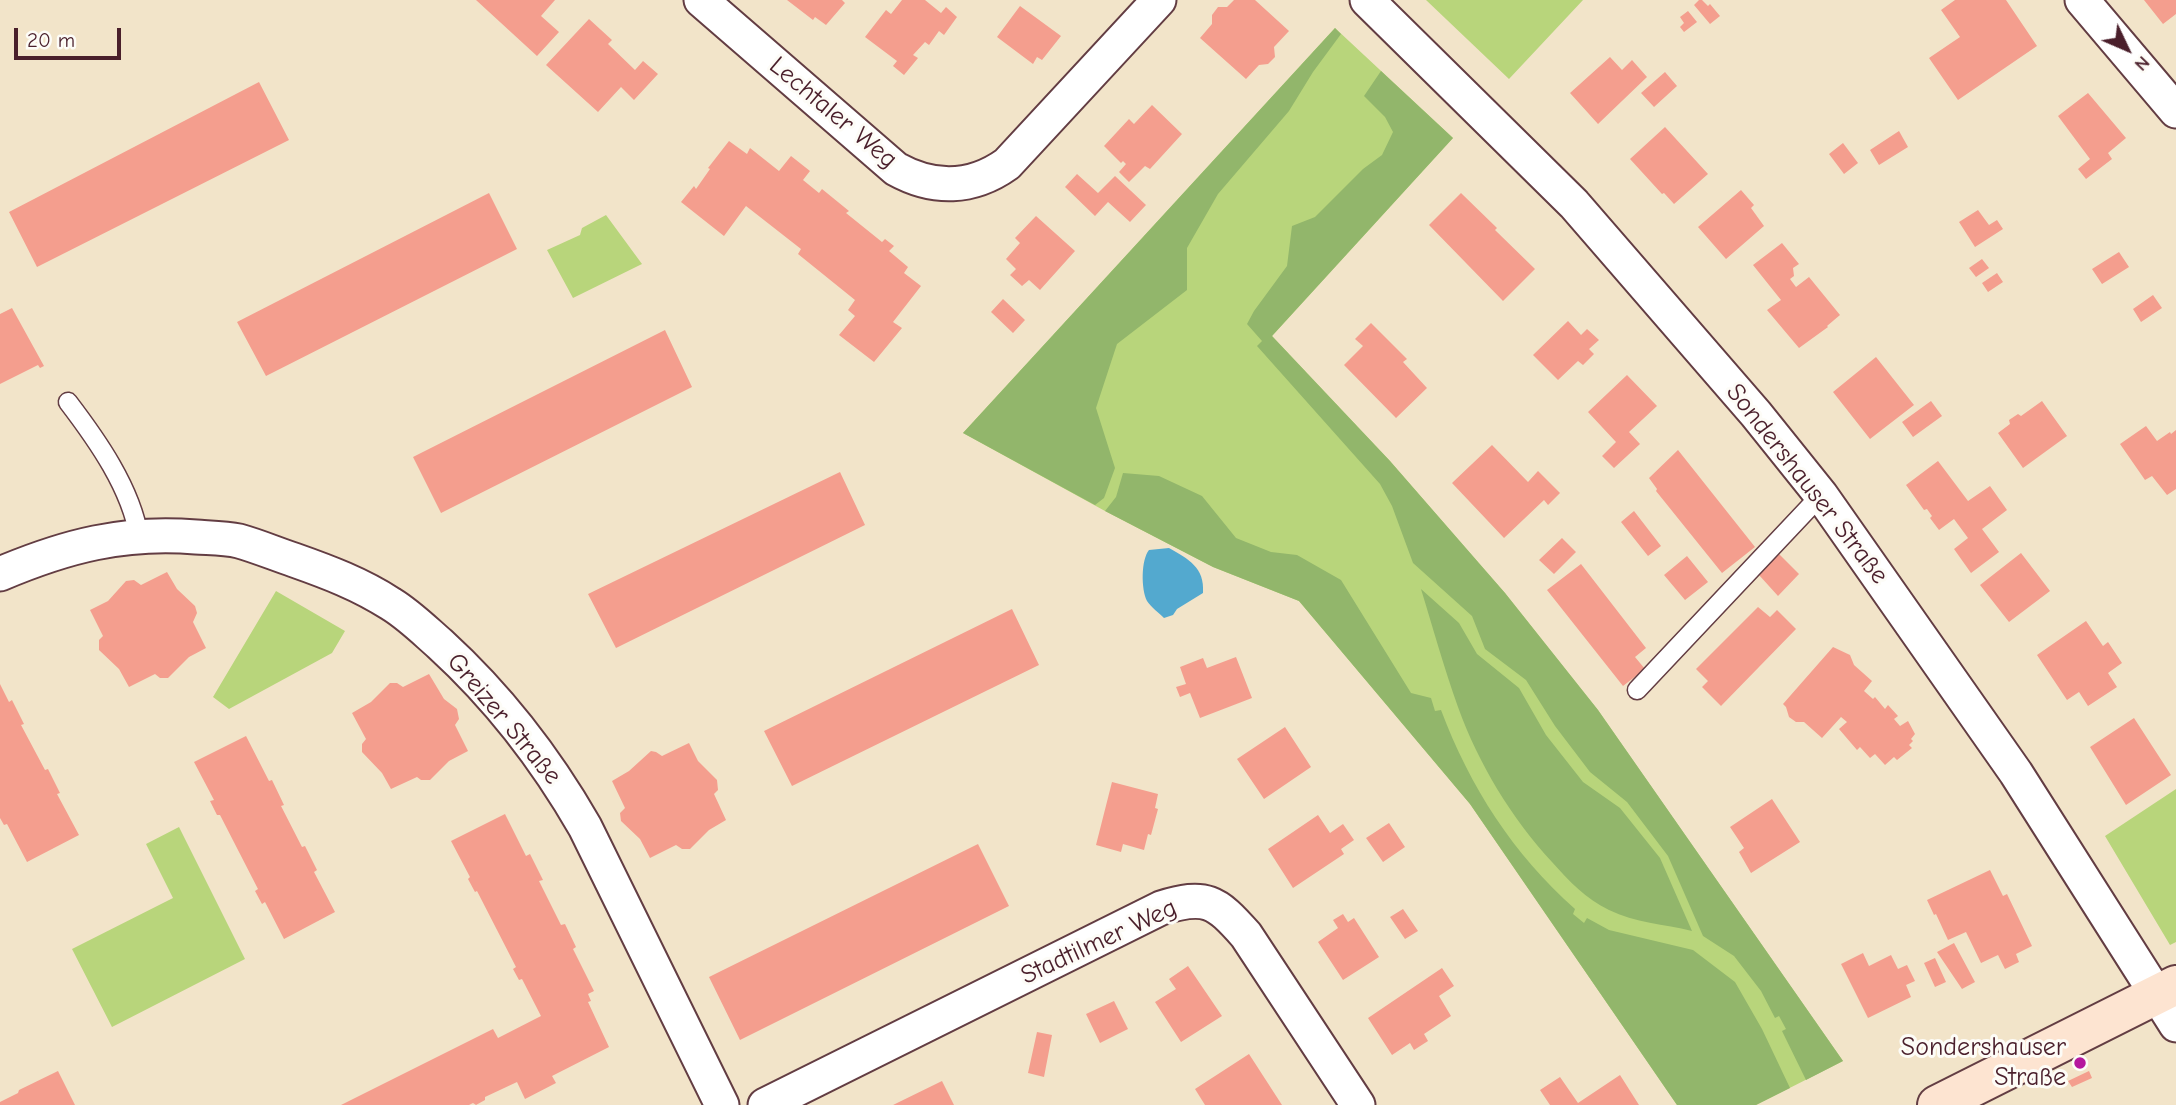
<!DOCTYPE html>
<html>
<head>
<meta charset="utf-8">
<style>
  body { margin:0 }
  #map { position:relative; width:2176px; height:1105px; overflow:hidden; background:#f2e4c9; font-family:"Comic Neue",sans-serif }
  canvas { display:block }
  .north { position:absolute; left:2092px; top:14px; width:70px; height:70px; -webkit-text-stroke:5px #fdfcf7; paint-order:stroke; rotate:134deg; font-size:19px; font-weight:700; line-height:28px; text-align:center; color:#4a1f2b }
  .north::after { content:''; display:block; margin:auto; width:24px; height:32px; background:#4a1f2b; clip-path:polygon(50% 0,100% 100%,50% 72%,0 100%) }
  .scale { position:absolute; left:14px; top:28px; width:107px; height:32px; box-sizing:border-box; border:4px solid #4a1f2b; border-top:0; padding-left:9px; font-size:21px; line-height:24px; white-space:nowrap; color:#4a1f2b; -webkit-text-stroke:5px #fdfcf7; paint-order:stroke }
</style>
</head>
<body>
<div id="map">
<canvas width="2176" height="1105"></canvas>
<div class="north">N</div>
<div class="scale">20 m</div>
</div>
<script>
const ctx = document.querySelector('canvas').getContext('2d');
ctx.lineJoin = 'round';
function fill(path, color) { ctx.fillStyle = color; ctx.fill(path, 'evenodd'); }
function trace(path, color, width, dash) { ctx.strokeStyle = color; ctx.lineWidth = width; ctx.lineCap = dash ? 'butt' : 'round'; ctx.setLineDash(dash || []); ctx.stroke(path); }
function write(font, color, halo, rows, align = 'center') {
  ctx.font = font + ' "Comic Neue",sans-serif'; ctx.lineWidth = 6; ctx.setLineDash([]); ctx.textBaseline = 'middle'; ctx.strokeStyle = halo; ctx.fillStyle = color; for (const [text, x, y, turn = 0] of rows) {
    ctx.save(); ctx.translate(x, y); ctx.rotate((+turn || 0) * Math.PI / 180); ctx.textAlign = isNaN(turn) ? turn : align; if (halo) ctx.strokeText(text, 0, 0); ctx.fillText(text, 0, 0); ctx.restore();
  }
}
fill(new Path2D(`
  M1426 0H1583L1509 79Z
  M1335 28 1453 138 1272 336 1390 461 1505 593 1598 710 1843 1061 1756 1105H1677L1470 804 1299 601 1213 567 1105 511 963 433Z
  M606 215 642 264 573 298 547 250 580 235 582 228Z
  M276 591 345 631 332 653 229 709 213 697Z
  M2176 789V942L2170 945 2105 836Z
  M179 827 245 959 112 1027 72 949 173 898 146 844Z`), '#b8d57b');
fill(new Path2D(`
  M1335 28 1341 34 1313 72 1289 111 1218 194 1187 248V290L1117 344 1096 408 1115 468 1104 498 1095 505 963 433Z
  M1381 71 1453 138 1272 336 1390 461 1505 593 1598 710 1843 1061 1806 1080 1782 1031 1786 1029 1779 1016 1775 1018 1761 991 1734 956 1703 936 1668 856 1627 802 1590 772 1555 726 1526 680 1485 649 1472 616 1413 563 1392 506 1380 484 1257 346 1262 341 1247 324 1254 311 1287 266 1292 226 1315 217 1363 169 1382 155 1393 132 1385 117 1364 96Z
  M1123 473 1159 476 1202 496 1236 538 1271 552 1297 555 1341 580 1411 693 1431 698 1435 711 1441 710C1470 787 1513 854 1575 909L1573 914 1584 923 1587 918 1609 930 1693 950 1735 982 1762 1029 1790 1088 1756 1105H1677L1470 804 1299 601 1213 567 1105 511 1116 497Z
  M1421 589 1459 623 1477 654 1519 688 1546 735 1583 782 1620 808 1660 858 1692 931C1664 924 1635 923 1609 910 1586 899 1569 881 1552 862 1512 819 1478 763 1458 707 1444 668 1433 628 1421 589Z`), '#92b66b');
fill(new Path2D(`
  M1169 548C1188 559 1205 567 1203 593L1177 609 1173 615 1164 618C1159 613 1151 607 1147 601 1141 589 1141 560 1149 550Z`), '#53a9cf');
fill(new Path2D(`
  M476 0H555L541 16 559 32 537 56Z
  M787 0H842L845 3 826 25 815 17 813 20Z
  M902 0H925L941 13 946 7 957 17 944 35 939 31 929 45 925 42 913 55 918 58 904 75 893 66 897 61 865 37 886 10 891 14Z
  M1234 0H1255L1289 31 1274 47 1275 57 1268 64 1259 65 1246 79 1200 38 1212 24V15L1218 7H1227Z
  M1699 0H1702L1708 6 1710 4 1720 16 1710 24 1694 5Z
  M1955 0H2006L2037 46 1958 100 1929 58 1960 37 1941 10Z
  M2144 0H2176V14L2163 24Z
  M1020 6 1061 36 1042 60 1037 57 1033 64 997 37Z
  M1688 11 1697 22 1684 32 1680 27 1684 23 1680 17Z
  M589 19 612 40 608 44 635 70 643 61 658 74 634 100 621 87 598 112 546 65Z
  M1610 57 1622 70 1632 60 1647 77 1598 124 1570 93Z
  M1665 72 1677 86 1654 107 1641 93Z
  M259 82 289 140 37 267 9 212Z
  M2088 93 2126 138 2108 153 2112 159 2086 179 2078 169 2090 159 2058 116Z
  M1152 105 1182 134 1150 169 1145 166 1129 182 1119 172 1126 164 1123 161 1121 163 1104 146 1129 119 1134 124Z
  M1665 127 1708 174 1674 204 1664 193 1662 194 1630 159Z
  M1899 131 1908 147 1879 165 1870 150Z
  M729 141 747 154 750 148 779 171 791 156 810 171 803 180 819 193 822 189 849 211 846 213 882 242 885 239 894 246 889 251 908 267 904 273 921 286 893 322 902 328 874 362 839 335 855 316 848 310 855 300 798 254 801 249 746 206 724 236 681 202 694 186 696 189 710 169 708 168Z
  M1843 143 1858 163 1844 174 1829 154Z
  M1077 174 1098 193 1115 176 1146 205 1130 222 1108 202 1095 216 1065 187Z
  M1741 190 1754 205 1751 208 1764 226 1726 259 1698 227Z
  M489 193 517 249 266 376 237 322Z
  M1461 193 1497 228 1495 230 1535 269 1503 301 1429 225Z
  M1978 210 1989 225 1997 220 2003 229 1975 247 1959 222Z
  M1036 216 1075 251 1040 290 1029 280 1022 286 1010 275 1016 269 1006 259 1020 243 1015 238Z
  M1782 243 1799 264 1793 268 1794 276 1790 279 1796 287 1809 277 1840 315 1827 326 1828 327 1799 348 1767 310 1781 300 1753 265Z
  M2119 252 2129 267 2102 284 2092 269Z
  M1982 259 1989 268 1976 277 1969 268Z
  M1997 273 2003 282 1988 292 1982 283Z
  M2153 295 2162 308 2141 322 2133 309Z
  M1003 299 1025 320 1013 333 991 312Z
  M12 308 44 366 40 368 38 365 0 384V314Z
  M1568 321 1581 335 1587 329 1599 340 1589 349 1594 354 1583 365 1578 361 1558 380 1533 355Z
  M1371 323 1407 359 1403 362 1427 388 1396 418 1344 365 1363 346 1355 339Z
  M665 330 692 387 441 513 413 457Z
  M1876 357 1914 405 1870 439 1833 392Z
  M1627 375 1657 406 1629 432 1640 444 1614 468 1602 456 1616 442 1588 412Z
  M1931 401 1942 416 1913 437 1902 422Z
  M2042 401 2067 436 2023 468 1998 433 2010 424 2009 420 2018 414 2021 416Z
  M2146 426 2157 441 2170 432 2171 434 2176 430V489L2167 495 2152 476 2145 480 2120 444Z
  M1492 445 1528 482 1538 471 1560 493 1548 505 1544 500 1504 538 1452 483Z
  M1678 450 1755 547 1722 573 1656 491 1657 489 1649 478Z
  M1938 461 1968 501 1990 486 2007 510 1982 529 1999 552 1971 573 1954 549 1968 538 1954 519 1939 530 1930 518 1932 516 1927 509 1924 510 1906 485Z
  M840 472 865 525 616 648 588 594Z
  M1634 511 1661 546 1648 556 1621 522Z
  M1562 538 1576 552 1554 574 1539 560Z
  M2021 553 2050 591 2009 622 1980 585Z
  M1779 554 1799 574 1778 596 1759 575Z
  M1687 556 1708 582 1685 600 1664 575Z
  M1581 564 1646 648 1635 657 1645 669 1623 686 1547 590Z
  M167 572 177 589 195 606 197 613 193 622 206 648 189 657 168 678H160L155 674 129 687 119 669 99 650V640L103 636 90 610 108 601 126 581 134 580 141 585Z
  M1758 607 1770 617 1777 610 1796 629 1721 706 1702 687 1708 681 1696 669Z
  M1012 609 1039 665 792 786 764 731Z
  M2086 621 2103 646 2108 642 2122 663 2108 673 2117 687 2088 706 2079 692 2067 700 2037 655Z
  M1833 647 1850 655 1854 665 1872 681 1864 691 1873 699 1875 697 1885 709 1888 705 1898 716 1894 719 1900 726 1908 721 1915 734 1911 739 1913 741 1909 745 1912 748 1897 760 1894 757 1885 765 1875 754 1870 758 1860 747 1857 750 1839 729 1847 722 1841 717 1822 738 1804 722H1796L1789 717 1786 707 1783 704Z
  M1236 657 1252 698 1200 718 1190 693 1180 697 1176 687 1186 684 1180 667 1203 658 1207 668Z
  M429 674 444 699 457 709 459 719 455 725 468 751 449 761 430 780H421L417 777 391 789 382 773 362 752V744L366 739 352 713 371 702 390 683H397L403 687Z
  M0 684 9 702 12 700 24 724 21 725 45 770 48 769 60 793 57 794 79 835 27 862 7 824 4 825 0 818Z
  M2134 718 2171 775 2126 805 2090 747Z
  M1285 727 1311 767 1264 799 1237 759Z
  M246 736 269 781 272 780 284 805 281 806 302 847 305 846 317 870 314 872 335 912 284 939 265 902 262 904 255 891 258 889 220 815H217L210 801 214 800 194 762Z
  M689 743 698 761 717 780 718 790 714 794 726 820 709 830 690 849H682L676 845 650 858 640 839 621 821 620 813 625 808 612 781 629 771 651 751 656 752 662 756Z
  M1112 782 1158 794 1155 808 1158 809 1151 835 1148 834 1144 850 1123 844 1121 852 1096 845Z
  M1772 799 1800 842 1751 873 1739 852 1744 848 1730 827Z
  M505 814 526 856 530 854 543 880 539 881 561 925 565 924 576 947 573 949 594 991 588 994 591 1001 588 1002 609 1047 552 1076 556 1083 525 1099 517 1082 485 1097V1100L476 1105 473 1103 469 1105H341L493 1029 498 1038 541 1016 522 979 519 980 513 969 516 967 477 891 475 892 468 879 470 877 451 841Z
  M1318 815 1330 833 1343 824 1354 840 1341 849 1344 854 1293 888 1268 849Z
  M1389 823 1405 847 1383 862 1366 838Z
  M978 844 1009 906 740 1040 709 977Z
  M1990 870 2003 896 2007 894 2032 946 2016 954 2019 962 2005 969 1998 955 1981 963 1966 932 1948 940 1936 914 1934 915 1927 900Z
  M1403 909 1418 931 1405 939 1390 917Z
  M1343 914 1348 922 1354 918 1379 957 1343 980 1318 942 1338 928 1333 920Z
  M1954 943 1975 982 1962 989 1937 952Z
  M1863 953 1869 966 1891 955 1898 969 1907 965 1915 981 1906 985 1911 997 1868 1018 1841 964Z
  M1935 958 1946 982 1935 987 1924 963Z
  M1188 966 1222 1016 1181 1042 1155 1002 1176 989 1169 979Z
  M1442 968 1454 986 1439 996 1451 1016 1424 1034 1428 1041 1414 1050 1410 1043 1392 1055 1368 1018Z
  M1114 1001 1128 1029 1100 1043 1086 1014Z
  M1037 1032 1052 1035 1044 1077 1028 1073Z
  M1249 1054 1282 1105H1205L1195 1089Z
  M58 1071 75 1105H0V1102L18 1093 19 1090Z
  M2089 1071 2092 1078 2072 1087 2068 1081Z
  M1620 1075 1639 1105H1550L1540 1090 1560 1077 1578 1103Z
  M942 1081 954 1105H893Z`), '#f49e8e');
const service = new Path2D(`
  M68 402C97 440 131 488 139 537
  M1637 690 1821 495`);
const minor = new Path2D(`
  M701 0 896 169C934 190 972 189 1007 164L1159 0
  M1367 0 1574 204 1756 414 1821 495 2016 773 2176 1025
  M2082 0 2176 111
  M0 574C66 546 124 531 196 537 210 538 225 538 239 541 257 546 276 554 294 560 328 572 360 584 391 604 409 615 424 630 440 644 498 697 546 759 585 827L722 1105
  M765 1105 1161 908C1206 894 1216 901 1246 935L1358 1105`);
const secondary = new Path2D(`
  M1937 1105 2176 985`);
trace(service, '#633d43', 21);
trace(minor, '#633d43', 37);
trace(secondary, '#633d43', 42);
trace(service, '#fff', 18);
trace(minor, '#fff', 33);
trace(secondary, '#fde4d1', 38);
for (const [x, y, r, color] of [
  [2080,1063,7,"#b5179e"]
]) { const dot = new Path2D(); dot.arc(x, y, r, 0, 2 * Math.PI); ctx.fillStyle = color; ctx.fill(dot); trace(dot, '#fdfcf7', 2.5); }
write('26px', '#4a1f2b', '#fdfcf7', [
  ["Lechtaler Weg",833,113,40],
  ["Sondershauser Straße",1807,484,52],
  ["Greizer Straße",504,719,50],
  ["Stadtilmer Weg",1099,942,-25]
]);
write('26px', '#4a1f2b', '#fdfcf7', [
  ["Sondershauser",2066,1048],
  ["Straße",2066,1078]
], 'right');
</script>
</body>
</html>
